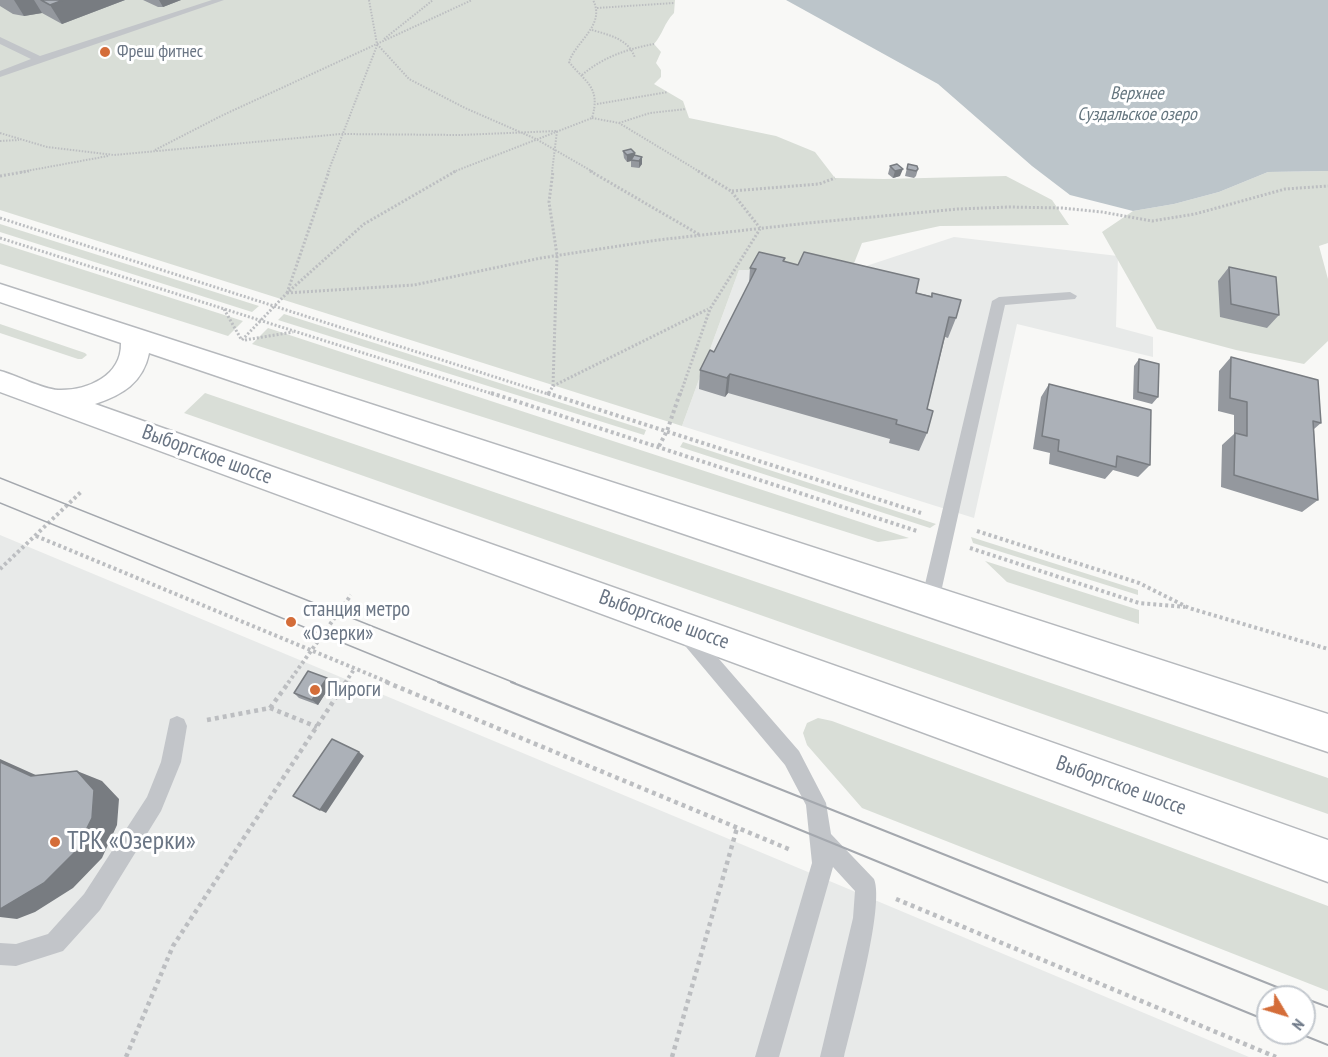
<!DOCTYPE html>
<html>
<head>
<meta charset="utf-8">
<style>
  body { margin:0 }
  #map { position:relative; width:1328px; height:1057px; overflow:hidden; background:#f8f8f6; font-family:"PT Sans Narrow",sans-serif }
  canvas { display:block }
  .north { position:absolute; left:1256px; top:985px; width:60px; height:60px; box-sizing:border-box; background:#fff; border:2px solid #c3c8ce; border-radius:50%; rotate:128deg; font-size:16px; font-weight:700; line-height:24px; text-align:center; color:#6a7584 }
  .north::after { content:''; display:block; margin:auto; width:21px; height:27px; background:#d46d39; clip-path:polygon(50% 0,100% 100%,50% 72%,0 100%) }
</style>
</head>
<body>
<div id="map">
<canvas width="1328" height="1057"></canvas>
<div class="north">N</div>
</div>
<script>
const ctx = document.querySelector('canvas').getContext('2d');
ctx.lineJoin = 'round';
function fill(path, color) { ctx.fillStyle = color; ctx.fill(path, 'evenodd'); }
function trace(path, color, width, dash) { ctx.strokeStyle = color; ctx.lineWidth = width; ctx.lineCap = dash ? 'butt' : 'round'; ctx.setLineDash(dash || []); ctx.stroke(path); }
function write(font, color, halo, rows, align = 'center') {
  ctx.font = font + ' "PT Sans Narrow",sans-serif'; ctx.lineWidth = 6; ctx.setLineDash([]); ctx.textBaseline = 'middle'; ctx.strokeStyle = halo; ctx.fillStyle = color; for (const [text, x, y, turn = 0] of rows) {
    ctx.save(); ctx.translate(x, y); ctx.rotate((+turn || 0) * Math.PI / 180); ctx.textAlign = isNaN(turn) ? turn : align; if (halo) ctx.strokeText(text, 0, 0); ctx.fillText(text, 0, 0); ctx.restore();
  }
}
fill(new Path2D(`
  M954 237 1118 256 1116 327 1153 337V357L1017 324 974 518 682 426 739 270 851 271Z
  M0 535 808 872 1249 1057H0Z`), '#e8eae9');
fill(new Path2D(`
  M0 0H675L674 13C664 23 663 34 654 44L661 52 656 63 661 70V77L654 84 683 101 689 118 776 136 815 152 835 178 884 179 1006 176 1052 200 1069 225 940 226 862 243 851 271 739 270 682 426 0 210Z
  M1328 171V243L1319 246 1328 279V341L1304 364 1236 350 1157 329 1102 232 1133 211 1174 204 1219 192 1268 172Z
  M0 224 259 306 252 312 0 232Z
  M0 243 243 321 228 336 0 264Z
  M284 314 646 430 644 435 278 320Z
  M0 324 85 353 87 355 82 359H78L0 333Z
  M268 328 909 538 878 542 252 344Z
  M205 393 1328 778V814L184 413Z
  M683 442 936 524 930 528 680 447Z
  M971 537 1138 590V595L973 543Z
  M985 561 1139 610V624L1007 582Z
  M818 718 832 721 1328 906V991L862 808 807 745 803 733 807 723Z`), '#d9ded7');
fill(new Path2D(`
  M786 0H1328V171L1268 172 1219 192 1174 204 1133 211 1070 195 1032 166 938 84Z`), '#bcc5ca');
const primary = new Path2D(`
  M0 284 1328 714V752L149 353C143 383 122 395 95 404L1328 840V882L0 392V371C16 375 42 389 58 390 87 391 122 376 121 343L0 302Z`);
trace(primary, '#b6b9bd', 3);
trace(new Path2D(`
  M369 0 377 44 409 79 465 108 536 139 593 172
  M597 8 674 3
  M592 30C609 35 629 39 635 58
  M384 39 433 0
  M582 75C603 57 627 49 654 44
  M597 104 668 92
  M592 118 619 123 700 172
  M619 123 650 113 686 109
  M0 133 47 147 114 155 341 134 461 135 557 131 552 172
  M0 141 19 140
  M155 150 221 116 472 0
  M21 172 108 156
  M328 172 378 43
  M453 172 592 118C601 87 586 83 569 62 576 41 606 25 593 0`), '#bcbec1', 2, [1.5, 1.5]);
trace(new Path2D(`
  M590 171 700 235
  M698 171 731 191 760 228
  M0 176 29 171
  M732 191 819 184 835 178
  M0 218 551 395
  M0 238 496 395
  M287 293 414 285 541 258 658 240 808 223 958 209 1009 207 1062 208 1102 212 1152 221 1195 214 1285 189 1328 186
  M287 293 329 171
  M224 309 241 339
  M242 340 287 293 364 224 456 171
  M245 340 293 332
  M553 386 708 309
  M549 393 553 386 557 255 549 202 553 171
  M680 395 710 309 760 229`), '#bcbec1', 3, [2, 2]);
trace(new Path2D(`
  M491 393 917 531
  M547 393 921 513
  M659 446 667 431 680 393
  M977 531 1139 583 1189 608 1328 649
  M36 536 390 683
  M970 548 1139 603 1185 607
  M0 569 82 491
  M288 683 351 595
  M345 683 355 668`), '#bcbec1', 4, [3, 3]);
trace(new Path2D(`
  M386 682 791 850
  M270 708 289 682
  M207 720 270 708 317 727
  M896 899 1276 1057
  M126 1057 173 946 346 682
  M672 1057 737 828`), '#bcbec1', 4.5, [4, 4]);
fill(new Path2D(`
  M212 0H224L0 77V71L31 59 0 44V37L40 56Z
  M1070 292 1077 296 1075 299 1005 305 939 601 936 607 930 609 924 607 921 601 992 301 999 297Z
  M687 627 693 629 799 751 826 803 831 834 874 879C885 906 852 1023 844 1057H820L853 918 855 891 833 867 779 1057H755L812 863 806 805 785 765 681 641 678 635 681 629Z
  M177 716 184 719 187 726 181 762 161 811 100 910 63 951 16 966 0 965V943L16 944 48 934 84 894 147 797 161 762 170 719Z`), '#c2c5c9');
fill(primary, '#fff');
trace(new Path2D(`
  M0 478 515 683
  M0 503 441 683`), '#a4a8ae', 1.5);
trace(new Path2D(`
  M438 682 1268 1021
  M511 682 1302 997
  M1304 998 1328 1007
  M1298 1033 1328 1045`), '#a4a8ae', 2);
fill(new Path2D(`
  M0 0H125L62 24 42 13 24 16 13 14 0 6Z
  M143 0H181L163 7H158Z
  M623 151 635 155 642 164 639 168 631 167V161L627 162 624 158Z
  M908 164 918 169 916 176 914 178 905 176Z
  M890 166 900 176 893 178 888 174Z
  M785 258 784 262 931 296 932 293 956 318 948 338 945 337 927 409V433L919 451 889 443 890 439 728 393 725 397 699 389 700 370 714 352 749 284 750 268Z
  M1229 267 1279 315 1267 328 1220 317 1218 281Z
  M1231 357 1321 423 1314 429 1318 500 1302 512 1221 487 1222 445 1234 434V415L1218 411 1219 371Z
  M1139 359 1158 397 1152 404 1133 399 1134 366Z
  M1049 384 1150 465 1138 477 1113 470 1105 479 1049 464 1050 453 1033 449 1041 397Z
  M332 683 318 705 299 698 294 693Z`), '#94989e');
fill(new Path2D(`
  M14 0H34L42 13 24 16Z
  M63 0H125L62 24 50 5Z
  M159 0H181L163 7Z
  M635 153V160H631V161L627 162V155Z
  M642 157V164L639 168V161Z
  M903 169 900 176 893 178 895 171Z
  M730 374 728 393 725 397 727 378Z
  M327 678 332 683 318 705 312 700Z
  M359 752 364 756 326 813 320 810Z
  M0 759 58 785 31 776 0 762Z
  M77 771 102 781 119 799 117 825 102 858 73 888 35 912 17 919 0 917V909Z`), '#787c81');
const building = new Path2D(`
  M41 0H63L50 5Z
  M631 149 635 153 627 155 623 151Z
  M634 155 642 157 639 161 631 160Z
  M897 164 903 169 895 171 890 166Z
  M908 164 917 166 918 169 916 171 907 169Z
  M759 252 785 258 783 261 798 265 804 252 919 279 916 293 932 297V293L961 300 956 318 949 317 927 409 933 411 927 433 896 424 897 420 730 374 727 378 700 370 710 350 714 352 756 269 750 268Z
  M1229 267 1276 277 1279 315 1231 304Z
  M1231 357 1318 380 1321 423 1313 421 1318 500 1234 475 1235 433 1247 436V402L1230 398Z
  M1139 359 1159 364 1158 397 1138 392Z
  M1049 384 1151 410 1150 465 1117 456 1116 467 1058 451 1059 440 1042 436Z
  M308 671 327 678 312 700 294 693Z
  M332 739 359 752 320 810 293 796Z
  M0 762 31 776 77 771 94 790 92 818 75 852 44 883 0 909Z`);
fill(building, '#acb1b8');
trace(building, '#787c81', 1.5);
for (const [x, y, r, color] of [
  [105,52,6,"#d46d39"],
  [291,622,6,"#d46d39"],
  [315,690,6,"#d46d39"],
  [55,842,6,"#d46d39"]
]) { const dot = new Path2D(); dot.arc(x, y, r, 0, 2 * Math.PI); ctx.fillStyle = color; ctx.fill(dot); trace(dot, '#fff', 2); }
write('18px', '#6a7584', '#fff', [
  ["Фреш фитнес",117,52]
], 'left');
write('italic 18px', '#65767f', '#fff', [
  ["Верхнее",1137,94],
  ["Суздальское озеро",1137,115]
]);
write('21px', '#6a7584', '#fff', [
  ["Выборгское шоссе",207,455,20],
  ["Выборгское шоссе",664,620,20],
  ["Выборгское шоссе",1121,786,20]
]);
write('21px', '#6a7584', '#fff', [
  ["станция метро",303,610],
  ["«Озерки»",303,634],
  ["Пироги",327,690]
], 'left');
write('26px', '#6a7584', '#fff', [
  ["ТРК «Озерки»",67,842]
], 'left');
</script>
</body>
</html>
